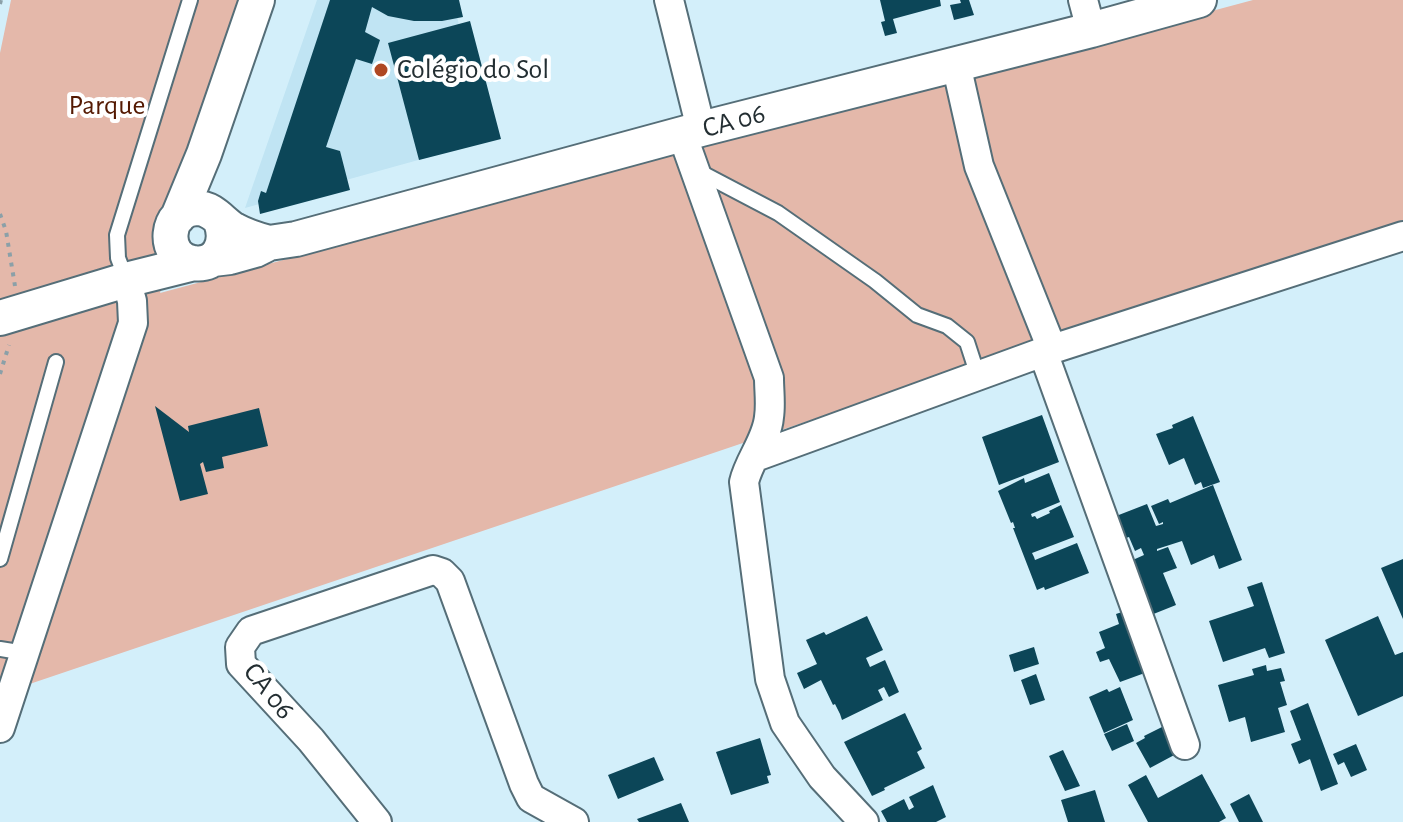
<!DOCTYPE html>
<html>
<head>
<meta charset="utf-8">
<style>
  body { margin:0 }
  canvas { display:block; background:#d3effa }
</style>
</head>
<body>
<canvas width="1403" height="822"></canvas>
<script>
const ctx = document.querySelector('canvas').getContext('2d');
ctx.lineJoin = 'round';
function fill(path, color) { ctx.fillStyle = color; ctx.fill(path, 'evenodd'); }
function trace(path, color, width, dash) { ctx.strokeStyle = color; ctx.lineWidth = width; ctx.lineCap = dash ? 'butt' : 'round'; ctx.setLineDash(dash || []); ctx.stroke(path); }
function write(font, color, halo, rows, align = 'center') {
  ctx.font = font + ' "Alegreya Sans",sans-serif'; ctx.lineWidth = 8; ctx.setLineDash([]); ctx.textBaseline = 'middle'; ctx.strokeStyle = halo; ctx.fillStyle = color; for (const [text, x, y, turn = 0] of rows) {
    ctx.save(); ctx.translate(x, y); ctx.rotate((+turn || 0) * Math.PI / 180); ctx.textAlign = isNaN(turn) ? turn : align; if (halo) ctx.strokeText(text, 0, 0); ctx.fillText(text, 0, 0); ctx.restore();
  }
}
fill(new Path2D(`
  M317 0H453L487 141 245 208Z`), '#c0e4f3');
fill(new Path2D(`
  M11 0H252L160 293 1253 0H1403V220L0 694V53Z`), '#e4b8aa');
fill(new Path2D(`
  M330 0H459L463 17 442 21H414L388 16 372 7 365 32 380 40 372 64 356 59 326 147 340 151 350 190 260 214 258 201 261 191 266 193Z
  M880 0H940L941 6 893 19 897 33 885 36 881 22 885 21Z
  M960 0H969L974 15 954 20 950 5 961 3Z
  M470 21 501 139 419 160 388 43Z
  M155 406 189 432 188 426 259 408 268 446 222 457 224 468 206 472 203 462 200 464 208 494 180 501Z
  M1042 415 1059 462 999 485 982 437Z
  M1193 416 1220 482 1203 488 1201 482 1195 485 1184 458 1169 465 1156 434 1173 428 1172 425Z
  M1049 473 1060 502 1031 514 1032 517 1035 516 1037 519 1050 513 1049 511 1061 505 1074 537 1032 553 1034 557 1035 560 1077 543 1089 573 1045 590 1044 587 1037 590 1013 528H1015L1013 522 1011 523 998 491 1024 478 1025 483Z
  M1213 485 1242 560 1219 569 1214 555 1191 565 1182 541 1157 549V551L1168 547 1177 568 1163 573 1176 605 1146 617 1126 563 1144 555 1141 548 1135 551 1129 537 1120 540 1111 518 1147 504 1156 526 1163 524V522L1159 524 1151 506 1168 499 1170 503Z
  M1403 559V619L1381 568Z
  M1262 582 1285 653 1269 658 1265 648 1223 662 1209 621 1254 606 1247 587Z
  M1131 609 1153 670 1120 682 1109 659 1100 662 1096 652 1105 648 1099 632 1119 624 1116 614Z
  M867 616 883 650 866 658 870 667 885 660 899 692 889 697 884 687 878 690 883 700 842 720 840 714 835 704 833 705 821 680 804 689 797 673 817 664 806 640 824 632 826 635Z
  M1378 616 1395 655 1403 652V696L1358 716 1325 640Z
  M1034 647 1039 664 1014 672 1009 655Z
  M1266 665 1267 671 1281 668 1285 681 1280 682 1287 705 1278 708 1285 732 1251 742 1245 717 1229 722 1218 685 1254 675 1252 669Z
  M1036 674 1045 700 1030 705 1021 680Z
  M1120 687 1133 720 1104 733 1089 697 1107 689 1109 692Z
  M1308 703 1338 784 1321 791 1310 759 1299 764 1291 744 1301 740 1290 711Z
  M905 713 922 749 917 752 925 768 884 788 885 790 872 796 844 742Z
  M1127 724 1134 741 1112 751 1104 734Z
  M1166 725 1178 753 1150 768 1136 743 1145 738 1144 736Z
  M760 738 771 775 767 776 769 783 731 795 716 752Z
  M1356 744 1367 770 1351 777 1344 762 1338 765 1333 754Z
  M1063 750 1080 786 1065 791 1049 756Z
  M654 757 664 780 618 799 608 775Z
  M1202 774 1226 818 1219 822H1148L1128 785 1146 775 1158 798Z
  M933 785 946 817 936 822H887L881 811 904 799 909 810 914 807 909 797Z
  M1095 790 1105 822H1068L1061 800Z
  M1249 794 1263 822H1239L1230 804Z
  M681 803 689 822H639L637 819Z`), '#0c4658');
const service = new Path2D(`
  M698 171 778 213 875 281 917 315 947 326 967 342 978 376
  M126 279 118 258 117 235 190 0
  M0 559 56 362
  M0 649 25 653`);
const minor = new Path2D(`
  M669 0 701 129
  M1083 0 1091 30
  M956 64 979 166 1052 349
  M682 134 769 378C769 391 771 404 769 417 767 440 749 460 744 482L770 679 785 723 822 777 864 822
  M1043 352 1185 745
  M755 457 1043 352 1403 236
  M0 728 133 323 132 301 126 280
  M377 822 311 740 241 664 240 647 251 631 433 570 442 573 450 581 524 784 531 798 574 822`);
const tertiary = new Path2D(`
  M178 217 204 154 257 0
  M221 222C229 243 218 267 193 263 160 257 165 209 197 208 213 208 222 223 234 230 245 236 257 240 269 243
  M213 259 230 257 255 250 269 243 296 239 701 129 1091 30 1199 0
  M0 318 126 280 194 263`);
trace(service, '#556e78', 18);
trace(minor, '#556e78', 32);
trace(tertiary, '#556e78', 38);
trace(new Path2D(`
  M0 4 1 0
  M0 214 6 231 15 286
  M0 374 9 345`), '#8ba0a8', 4, [4, 6]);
trace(service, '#fff', 14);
trace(minor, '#fff', 28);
trace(tertiary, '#fff', 34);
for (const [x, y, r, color] of [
  [381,70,8,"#af4823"]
]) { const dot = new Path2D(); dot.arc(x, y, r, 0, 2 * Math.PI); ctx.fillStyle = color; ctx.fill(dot); trace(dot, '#fff', 3); }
write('28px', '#232e32', '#fff', [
  ["Colégio do Sol",397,70]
], 'left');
write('28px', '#541902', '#fff', [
  ["Parque",107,106]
]);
write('28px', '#232e32', '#fff', [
  ["CA 06",734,121,-15],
  ["CA 06",269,691,51]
]);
</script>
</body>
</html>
